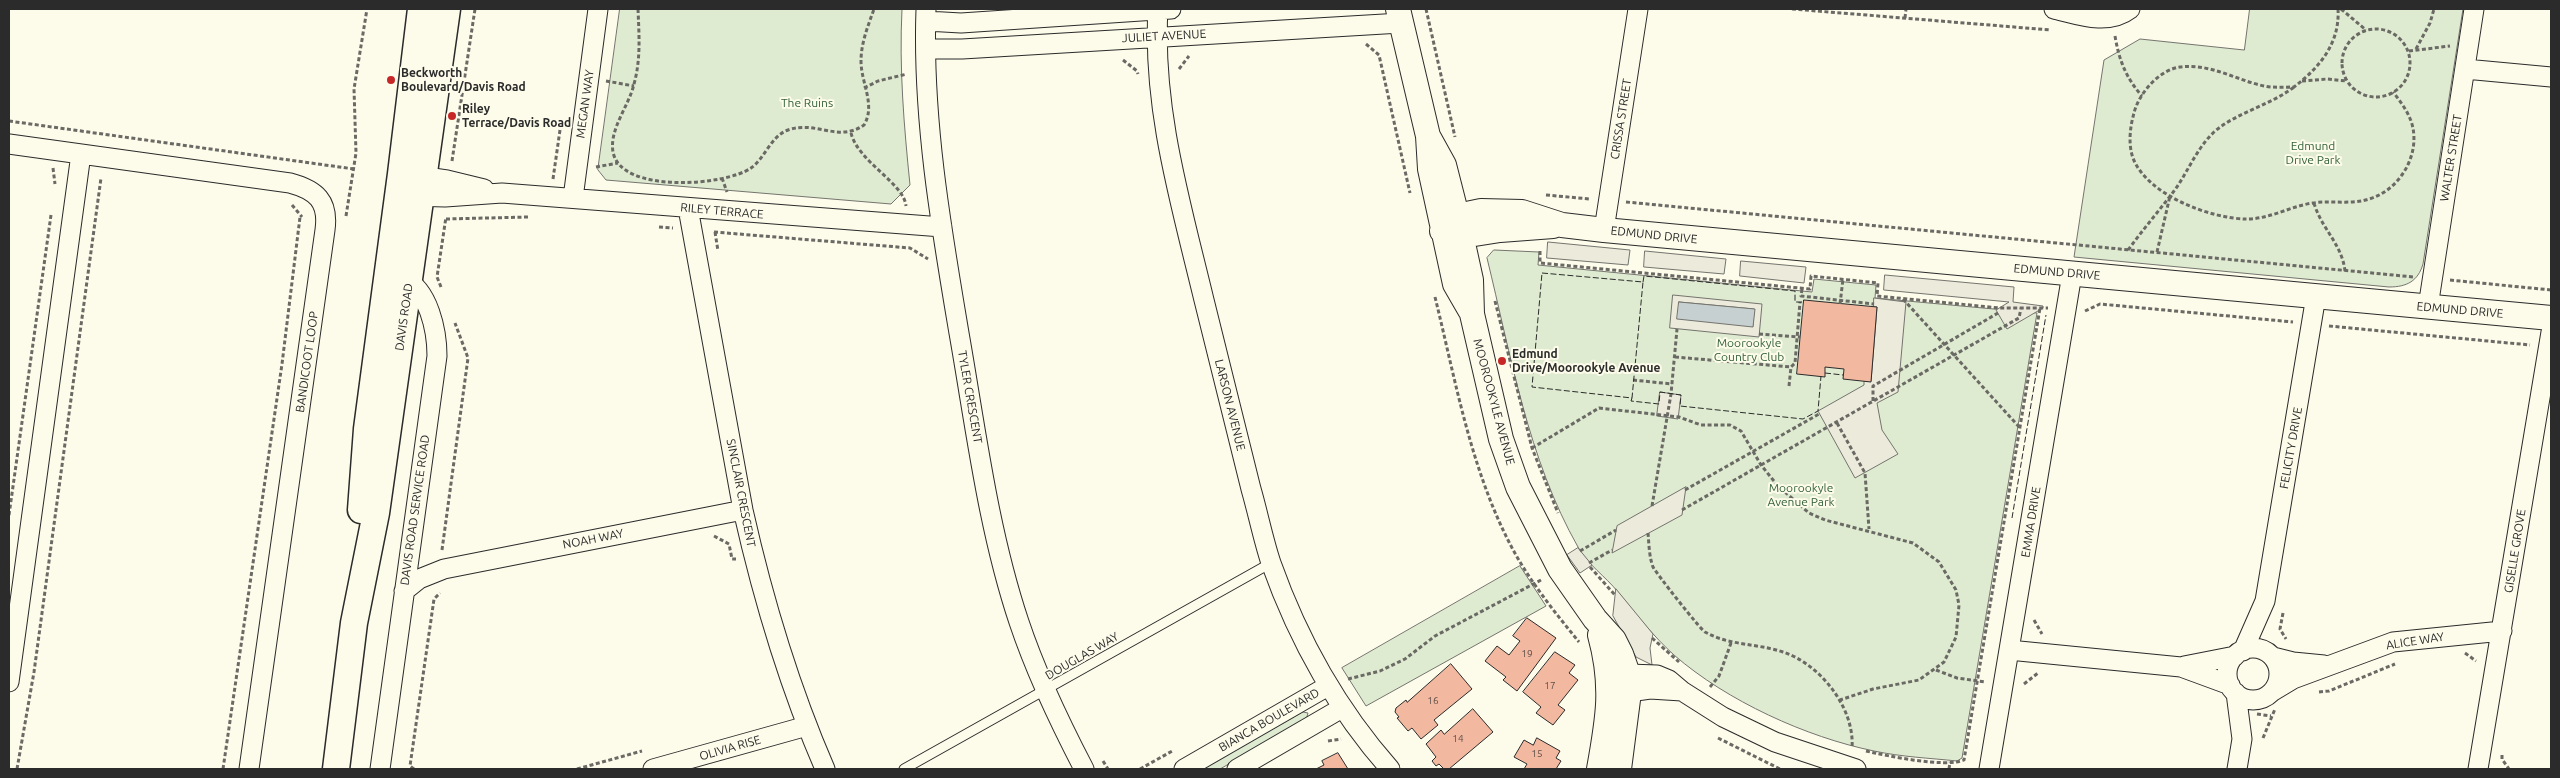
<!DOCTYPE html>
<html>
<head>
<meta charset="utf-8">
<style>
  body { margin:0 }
  #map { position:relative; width:2560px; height:778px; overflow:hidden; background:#fdfbea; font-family:Ubuntu,sans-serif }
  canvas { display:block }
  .frame { position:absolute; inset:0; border:10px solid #2b2b2b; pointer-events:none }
</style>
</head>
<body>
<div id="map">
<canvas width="2560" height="778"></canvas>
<div class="frame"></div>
</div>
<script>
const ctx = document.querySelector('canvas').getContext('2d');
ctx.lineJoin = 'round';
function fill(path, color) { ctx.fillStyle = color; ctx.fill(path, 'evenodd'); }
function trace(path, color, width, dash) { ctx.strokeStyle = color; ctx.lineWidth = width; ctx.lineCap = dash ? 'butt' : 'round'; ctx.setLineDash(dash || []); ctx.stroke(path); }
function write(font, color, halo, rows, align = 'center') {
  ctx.font = font + ' Ubuntu,sans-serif'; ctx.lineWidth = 4; ctx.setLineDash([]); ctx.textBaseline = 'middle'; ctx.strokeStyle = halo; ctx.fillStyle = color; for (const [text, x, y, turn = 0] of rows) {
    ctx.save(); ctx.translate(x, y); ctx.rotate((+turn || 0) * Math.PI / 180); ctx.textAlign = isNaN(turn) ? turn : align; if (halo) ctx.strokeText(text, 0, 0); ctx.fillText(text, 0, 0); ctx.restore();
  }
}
const green = new Path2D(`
  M620 9H902C899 68 904 126 910 185L891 204 606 180 598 170Z
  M2250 9H2463L2423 264C2418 281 2407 287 2389 287L2074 257 2104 60 2140 39 2244 50Z
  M1494 250 1539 252 1538 265 1812 292 1814 279 1876 285 1875 298 2037 313 1962 758 1957 761C1929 758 1902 757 1874 751 1806 737 1727 701 1674 655 1653 636 1636 614 1618 592 1605 576 1588 565 1578 547 1528 459 1511 356 1487 258Z
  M1520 566 1546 606 1366 706 1342 668Z
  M1303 712 1308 713 1306 720 1220 769H1202Z`);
fill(green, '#deebd1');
trace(green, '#74746e', 1);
const parking = new Path2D(`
  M1548 242 1630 250 1628 265 1547 258Z
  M1645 251 1726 259 1724 274 1644 267Z
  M1741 261 1806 267 1804 283 1740 276Z
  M1885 275 2014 287 2013 302 2043 306V308L2007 329 1996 310 2009 302 1884 290Z
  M1673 295 1762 304 1759 337 1670 328ZM1679 302 1754 309 1753 326Z
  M1874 298 1906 302 1898 392 1877 403 1882 430 1898 454 1855 478 1818 411 1864 385V381H1871L1877 307H1874Z
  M1660 392 1681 395 1678 419 1657 416Z
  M1686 487 1682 515 1612 553 1617 526Z
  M1578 548 1592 565 1580 573 1567 555Z
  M1616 589 1653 634 1650 648 1652 665 1636 657 1613 616Z`);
fill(parking, '#eceadb');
trace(parking, '#74746e', 1);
const water = new Path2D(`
  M1679 302 1755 309 1753 327 1677 319Z`);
fill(water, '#c7d0d0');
trace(water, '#74746e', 1);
const building = new Path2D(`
  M1804 300 1877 307 1871 382 1843 379 1844 369 1825 367V377L1797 374Z
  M1527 618 1556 638 1517 691 1503 680 1506 677 1485 661 1497 646 1509 655 1520 641 1513 636Z
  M1555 652 1575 665 1569 673 1578 680 1558 705 1565 710 1553 725 1536 713 1541 707 1523 692Z
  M1451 664 1472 689 1434 720 1438 725 1421 739 1412 728 1408 731 1397 718 1399 717 1395 712 1396 708 1406 700 1407 702Z
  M1473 709 1493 732 1449 769H1444L1439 764 1436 766 1432 761 1436 757 1426 744 1441 730 1444 734Z
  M1537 738 1560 751 1556 758 1561 761 1556 769H1524L1527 764 1514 757 1524 740 1533 745Z
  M1338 753 1348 769H1316L1324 765 1322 761Z`);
fill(building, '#f2b8a0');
trace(building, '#2b2b2b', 1);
const service = new Path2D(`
  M904 769 1271 563`);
const minor = new Path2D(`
  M926 9C922 117 941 227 959 333 976 430 988 529 1019 622 1036 673 1059 721 1084 769
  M1158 9C1152 108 1181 204 1204 300 1220 363 1235 426 1251 489 1258 513 1263 539 1271 563 1298 639 1337 709 1390 769
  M2054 9C2079 15 2108 26 2130 9
  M926 21 961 23 1171 9
  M926 49H962L1401 23
  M2465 69 2551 77
  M9 144 290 183C316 190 329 201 325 230L249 769
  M412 175 447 180 484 189
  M410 196 445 197 502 193 942 227
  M573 198 598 9
  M688 208 743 510C763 599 789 686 825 769
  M1604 230 1638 9
  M2428 307 2474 9
  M404 591 419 579 444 569 743 510
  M2227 674a26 26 0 1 1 52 0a26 26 0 1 1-52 0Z
  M2009 650 2181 667 2230 685
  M2243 651 2265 601 2316 296
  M2273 657 2293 662 2324 665
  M2184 666 2235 656
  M1615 681 1628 674 1657 675 1669 680 1682 691 1723 717 1775 742 1856 769
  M9 682 81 154
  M1618 687 1629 692 1650 689 1682 691
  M2273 691 2293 679 2393 642 2502 631
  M2236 693 2242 739 2237 769
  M380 769 437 356C437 331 429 290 403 278
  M653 769 807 726
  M1184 769 1328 686
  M1237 769 1342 708
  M1989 769 2072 274
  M2478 769 2551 332`);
const tertiary = new Path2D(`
  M1398 9 1428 136 1430 169 1455 284 1470 310
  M1428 136 1444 165 1457 216 1471 280 1472 314 1501 439 1518 487 1560 569 1595 619 1614 640 1621 654 1628 674 1629 692 1619 769
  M1442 231 1457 216 1481 211 1522 212 1562 225 1604 230 2551 318
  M1448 232 1462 236 1500 230 1553 226
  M1599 769C1608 719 1614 686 1600 635`);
const secondary = new Path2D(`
  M361 510 367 429 401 174 421 9
  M336 769 354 623 376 513 447 9`);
trace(service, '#2b2b2b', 11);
trace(minor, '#2b2b2b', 21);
trace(tertiary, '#2b2b2b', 26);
trace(secondary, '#2b2b2b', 29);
trace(new Path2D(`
  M638 9C639 35 641 59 634 84 629 106 609 129 613 152 621 194 725 186 751 168 765 158 771 136 788 130 816 120 838 143 864 125 876 105 861 83 861 61 861 43 868 26 874 9
  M1426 9 1455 137
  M1792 9 2051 30
  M2338 9C2340 43 2320 67 2294 87 2284 87 2274 88 2264 86 2236 80 2210 63 2180 67 2159 70 2139 93 2134 113 2130 127 2128 144 2133 158 2147 195 2211 219 2247 219 2270 219 2291 206 2313 203 2332 200 2351 205 2369 199 2401 190 2422 152 2411 121 2407 110 2400 101 2393 92
  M2341 9 2366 30
  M1905 18 1906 9
  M2342 63a34 34 0 1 1 68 0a34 34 0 1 1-68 0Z
  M2115 36C2119 60 2126 78 2142 96
  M1366 44 1379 55 1410 193
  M2416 49 2430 23 2434 9
  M2409 51 2450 46
  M1123 60 1137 71 1138 74
  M1179 69 1189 56
  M606 81 634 86
  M2302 81 2327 79 2347 81
  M864 88 878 81 907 74
  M9 121 354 169
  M851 133C858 162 904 183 906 206
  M452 161 475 9
  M596 167 618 163
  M53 168 55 184
  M722 178 727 192
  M553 179 561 123
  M1546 195 1590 199
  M1626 202 2414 277
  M2314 203C2321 228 2342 244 2345 271
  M292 205 302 217
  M346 216 356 153 354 89 367 9
  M446 219 528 217
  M659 227 673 228
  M714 232 910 248 928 259
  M715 232 718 251
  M2128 250C2142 231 2157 213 2171 195 2187 175 2195 150 2214 132 2237 112 2269 106 2294 87
  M1540 251V263L1810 289 1811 276 1878 283 1877 296 2000 308H2048
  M2157 252 2170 196
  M2450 280 2551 290
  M441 287 437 277 446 217
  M1802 289 1801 296 1874 304
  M1435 297C1455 378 1470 466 1509 542 1527 578 1553 610 1579 642
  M1903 299 2021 429
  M1495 301 1532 448 1558 513
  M1840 304 1843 279
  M2085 311 2100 304 2293 322
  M2329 326 2530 345
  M1759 334 1800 337
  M1675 357 1791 367
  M1633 380 1672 384
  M1789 386 1791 367 1795 363 1800 302
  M1873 401V386L1998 313
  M1837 423 1865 473 1869 529
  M1532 448 1599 408 1679 417 1701 425H1730L1741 431 1761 465 1778 486 1809 513 1825 520 1913 543 1939 562 1956 590 1959 605 1956 637 1944 662 1919 680 1873 689 1840 700
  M1685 490 1819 414
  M1652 506 1671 394 1677 329
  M1682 510 2019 318 2021 308
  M9 515 51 215
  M1648 533C1649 544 1649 556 1653 567 1656 573 1700 629 1705 632 1730 646 1756 643 1783 652 1820 664 1855 708 1852 748
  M714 536 729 544 732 559H736
  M442 550 468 358 455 323
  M1580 551 1616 530
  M1589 563 1612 550
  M1590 567 1615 595
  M2283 613 2280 629 2286 639
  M2034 620 2042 634
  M1652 638 1679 662
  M2465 653 2476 661
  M1936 670 1957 678 1986 682
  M1348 679 1380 671 1405 659 1435 636 1541 580
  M2024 684 2038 673
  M1710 687 1719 676 1731 643
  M2319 692 2329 691 2395 664
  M2257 714 2271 716
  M1718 738 1780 769
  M2263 738 2275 709
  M1328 741 1341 739
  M1866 751C1887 756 1946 768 1964 760L2040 308
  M2502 755V759L2509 769
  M1103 761 1108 769
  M17 769 34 672 101 178
  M223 769 282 364 300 217
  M414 769 410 766 434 599 440 593
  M577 769 642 751
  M1140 769 1174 750
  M1949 769 1950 762`), '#6a6964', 3, [4, 2.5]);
trace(service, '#fdfbea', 9);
trace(minor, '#fdfbea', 19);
trace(tertiary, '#fdfbea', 24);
trace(secondary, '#fdfbea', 26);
trace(new Path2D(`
  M1542 273 1643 282 1632 398 1532 387Z
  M1643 282 1644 276 1795 291V302H1802
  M1825 373 1843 375
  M1632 398 1631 401 1659 404 1660 392 1681 395 1680 406 1803 419 1818 411 1821 376
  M2012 518 2046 315`), '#2b2b2b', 1, [6, 2.5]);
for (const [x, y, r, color] of [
  [391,80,5,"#c62828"],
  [452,116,5,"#c62828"],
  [1502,361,5,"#c62828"]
]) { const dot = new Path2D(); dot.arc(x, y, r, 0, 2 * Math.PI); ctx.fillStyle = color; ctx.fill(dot); trace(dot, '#fdfbea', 2); }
write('10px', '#5d4e48', null, [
  ["19",1527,654],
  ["17",1550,686],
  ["16",1433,701],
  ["14",1458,739],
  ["15",1537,754]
]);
write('12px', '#2b2b2b', '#fdfbea', [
  ["JULIET AVENUE",1164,36,-3],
  ["MEGAN WAY",585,104,-82],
  ["CRISSA STREET",1621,119,-81],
  ["WALTER STREET",2451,158,-81],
  ["RILEY TERRACE",722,211,5],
  ["EDMUND DRIVE",1654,235,6],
  ["EDMUND DRIVE",2057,272,5],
  ["EDMUND DRIVE",2460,310,5],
  ["DAVIS ROAD",404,317,-82],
  ["BANDICOOT LOOP",307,362,-82],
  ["TYLER CRESCENT",970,397,80],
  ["MOOROOKYLE AVENUE",1494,402,75],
  ["LARSON AVENUE",1230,405,76],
  ["FELICITY DRIVE",2291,448,-80],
  ["SINCLAIR CRESCENT",741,493,79],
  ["DAVIS ROAD SERVICE ROAD",415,510,-82],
  ["EMMA DRIVE",2031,522,-81],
  ["NOAH WAY",593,539,-11],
  ["GISELLE GROVE",2515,551,-81],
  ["ALICE WAY",2415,641,-9],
  ["DOUGLAS WAY",1082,656,-30],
  ["BIANCA BOULEVARD",1269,720,-30],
  ["OLIVIA RISE",730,748,-16]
]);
write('bold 12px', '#2b2b2b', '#fdfbea', [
  ["Beckworth",401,73],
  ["Boulevard/Davis Road",401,87],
  ["Riley",462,109],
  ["Terrace/Davis Road",462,123],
  ["Edmund",1512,354],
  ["Drive/Moorookyle Avenue",1512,368]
], 'left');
write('12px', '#34623c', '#fdfbea', [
  ["The Ruins",807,103],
  ["Edmund",2313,146],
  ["Drive Park",2313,160],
  ["Moorookyle",1749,343],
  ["Country Club",1749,357],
  ["Moorookyle",1801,488],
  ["Avenue Park",1801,502]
]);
</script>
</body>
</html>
